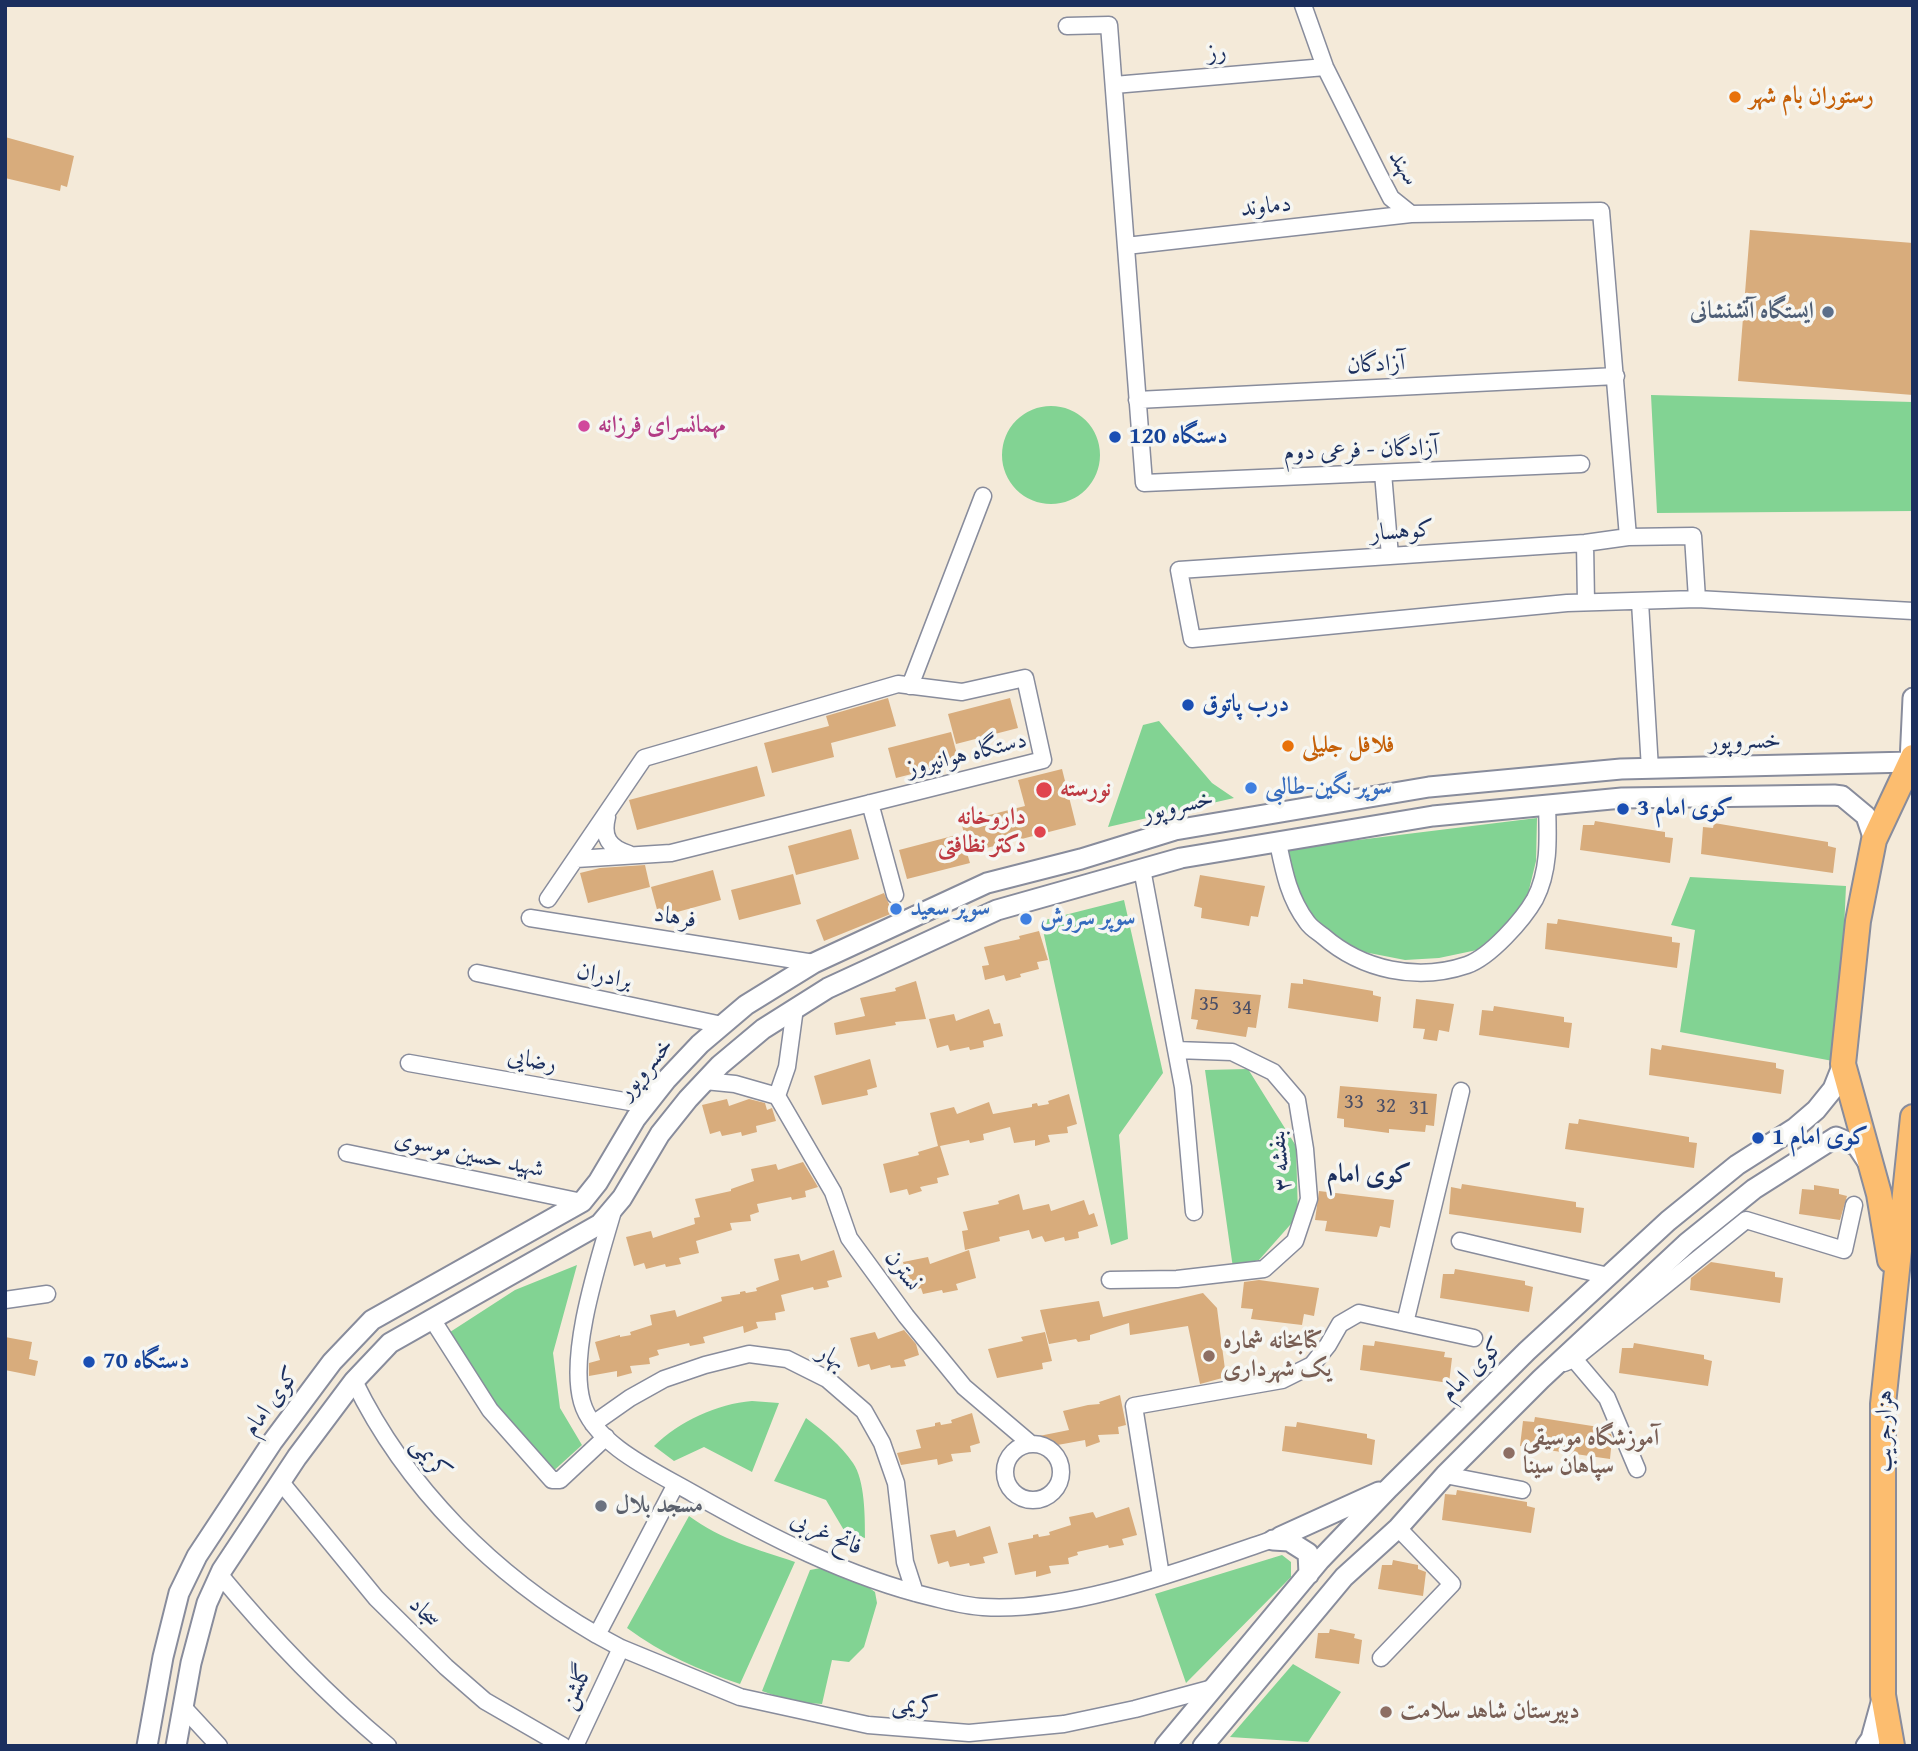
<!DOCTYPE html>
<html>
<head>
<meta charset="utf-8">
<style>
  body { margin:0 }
  #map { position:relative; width:1918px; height:1751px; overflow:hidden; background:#f4ead9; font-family:"Gentium Book Plus",serif }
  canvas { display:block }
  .frame { position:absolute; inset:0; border:7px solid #1b2f5e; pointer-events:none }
</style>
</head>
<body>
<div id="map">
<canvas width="1918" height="1751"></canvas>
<div class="frame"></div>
</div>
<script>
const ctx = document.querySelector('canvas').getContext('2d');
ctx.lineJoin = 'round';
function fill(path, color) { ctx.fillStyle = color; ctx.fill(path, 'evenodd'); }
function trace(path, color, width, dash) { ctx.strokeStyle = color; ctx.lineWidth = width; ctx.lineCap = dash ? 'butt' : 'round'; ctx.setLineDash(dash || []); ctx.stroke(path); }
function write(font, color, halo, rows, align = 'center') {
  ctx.font = font + ' "Gentium Book Plus",Amiri,serif'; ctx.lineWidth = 7; ctx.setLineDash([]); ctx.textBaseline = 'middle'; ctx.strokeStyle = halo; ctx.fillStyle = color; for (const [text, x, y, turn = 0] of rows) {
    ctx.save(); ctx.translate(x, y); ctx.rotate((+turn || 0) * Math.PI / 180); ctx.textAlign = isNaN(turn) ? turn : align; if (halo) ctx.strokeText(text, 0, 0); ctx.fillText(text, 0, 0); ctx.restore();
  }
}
fill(new Path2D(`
  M1651 395 1913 402V511L1657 513Z
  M1002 455a49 49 0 1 1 98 0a49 49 0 1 1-98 0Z
  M1159 721 1212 783 1234 798 1108 827 1143 725Z
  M1537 818 1536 861 1527 898 1502 929 1477 950 1439 958 1405 960 1364 952 1323 933 1291 878 1285 849Z
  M1690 877 1846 886 1838 1062 1680 1032 1695 930 1671 925Z
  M1124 900 1163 1073 1119 1135 1128 1239 1111 1245 1041 921Z
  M1248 1069 1296 1146 1298 1216 1259 1260 1233 1268 1205 1070Z
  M577 1265 553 1353 560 1408 582 1445 550 1474 486 1402 447 1334 515 1290Z
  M752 1401 779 1403 752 1472 704 1447 674 1461 654 1446C680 1421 717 1404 752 1401Z
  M806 1418C823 1431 841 1445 853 1463 865 1480 865 1517 865 1538L845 1532 826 1500 774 1481Z
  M689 1516C721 1540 757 1549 795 1562L740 1684C699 1670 662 1654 627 1628Z
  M1282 1555 1291 1562V1577L1186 1683 1155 1594Z
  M826 1567 860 1581 875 1592 877 1603 864 1647 849 1662 832 1660 822 1704 793 1702 762 1691 810 1570Z
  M1293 1664 1341 1692 1308 1742 1230 1737Z`), '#82d393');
fill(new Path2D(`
  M5 137 74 156 67 187 61 185 60 191 5 178Z
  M1750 230 1913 243V395L1738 381Z
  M888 698 896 726 831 743 834 757 772 773 764 743 829 726 826 716Z
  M1010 698 1018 728 956 744 948 714Z
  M951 732 959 762 896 778 888 748Z
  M757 766 765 796 637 830 629 800Z
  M1062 769 1076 825 967 853 970 863 907 879 899 850 964 833 961 822 1025 806 1018 780Z
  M1595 821 1665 832V837L1673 838 1670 863 1580 850 1583 825H1594Z
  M1714 823 1828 842V846L1836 848 1833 873 1701 854 1703 827 1713 828Z
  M851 829 859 859 796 875 788 846Z
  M645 865 650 887 588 903 580 873 600 868Z
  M713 870 721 900 659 917 651 887Z
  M793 874 801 904 739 920 731 890Z
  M1200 875 1265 886 1258 917 1251 916 1249 926 1201 918 1202 908 1194 906Z
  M884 893 893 913 824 941 816 920Z
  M1558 919 1672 937V942L1680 943 1677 968 1545 949 1547 923 1557 924Z
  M1039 931 1048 960 1037 962 1039 969 1020 974 1021 977 1006 981 1004 975 985 980 982 966 989 965 984 947 1020 939 1019 936Z
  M1303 979 1373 991V995L1381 997 1378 1022 1288 1008 1291 983 1303 984Z
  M916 981 926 1019 895 1022 896 1025 836 1035 834 1023 865 1016 860 998 896 991 895 988Z
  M1195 989 1261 995 1256 1028 1248 1027 1246 1037 1196 1029 1198 1020 1191 1019Z
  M1416 999 1454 1004 1449 1032 1439 1030 1437 1041 1423 1039 1425 1029 1413 1028Z
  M1494 1006 1564 1017V1022L1572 1023 1569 1048 1479 1035 1482 1010 1493 1011Z
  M989 1009 994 1024 1000 1023 1003 1036 983 1041 984 1047 970 1050 969 1047 950 1051 948 1045 937 1048 929 1019 954 1014 956 1021Z
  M1662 1045 1776 1063V1068L1784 1070 1781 1094 1649 1075 1651 1048 1661 1050Z
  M870 1059 877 1087 867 1090 868 1095 822 1105 814 1076Z
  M1340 1086 1437 1094 1434 1126 1426 1125 1425 1132 1389 1129V1133L1344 1127V1119L1337 1118Z
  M1069 1094 1077 1124 1067 1127 1068 1133 1048 1135 1050 1142 1035 1146V1140L1014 1143 1010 1127 983 1134 984 1140 970 1143 969 1140 940 1146 949 1175 937 1178 938 1183 920 1187 922 1191 909 1195 907 1189 890 1193 883 1164 919 1155 918 1152 938 1146 930 1113 954 1107 957 1114 989 1102 993 1114 1032 1107V1104L1037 1103 1038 1106 1049 1104 1048 1101Z
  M727 1099 729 1106 749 1099 765 1103 767 1110 772 1108 776 1121 756 1126 757 1132 742 1136 741 1132 722 1136 720 1131 710 1134 702 1105Z
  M1579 1119 1689 1137V1142L1697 1143 1694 1168 1565 1149 1569 1123 1578 1124Z
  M803 1162 818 1187 805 1191 806 1197 792 1200 791 1197 757 1204 759 1212 750 1215 751 1221 730 1223 732 1230 696 1241 699 1253 679 1258 681 1264 666 1267 665 1264 646 1269 644 1263 634 1266 626 1237 651 1231 653 1238 695 1224 694 1218 700 1217 695 1199 731 1191V1189L754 1181 751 1169 776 1164 778 1170Z
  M1462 1184 1576 1202V1207L1584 1208 1581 1233 1449 1214 1451 1187 1461 1189Z
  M1814 1185 1839 1189V1194L1847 1196 1840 1220 1799 1214 1802 1189 1814 1190Z
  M1319 1191 1394 1200 1390 1228 1380 1226 1377 1237 1325 1231 1327 1221 1315 1220Z
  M1019 1194 1023 1210 1049 1204 1051 1211 1084 1200 1089 1215 1094 1213 1098 1226 1078 1232 1079 1238 1065 1241 1064 1237 1045 1242 1042 1236 1032 1239 1029 1230 999 1237 1000 1241 965 1250 962 1231 968 1230 963 1212 999 1204 998 1201Z
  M834 1250 842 1277 827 1281 829 1287 814 1290 813 1287 781 1295 785 1311 775 1313 776 1320 756 1322 758 1328 744 1333 743 1326 703 1337 705 1343 690 1346 689 1343 657 1350 659 1355 649 1358 650 1364 630 1366 632 1373 617 1377V1371L589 1376V1363L600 1360 595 1342 620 1335V1337L631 1335 630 1332 652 1325 650 1315 675 1310 677 1317 722 1301 721 1297 740 1294V1292L745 1291 746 1293 757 1291 756 1288 779 1280 774 1259 799 1254 801 1261Z
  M969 1250 976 1278 956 1284 958 1290 943 1293 942 1290 923 1294 921 1288 911 1291 903 1262 928 1257 930 1264Z
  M1711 1262 1775 1272V1277L1783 1278 1780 1303 1690 1290 1691 1278Z
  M1455 1269 1525 1281V1285L1533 1287 1529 1312 1440 1298 1443 1274H1454Z
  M1259 1280 1319 1288 1314 1316 1304 1314 1302 1325 1251 1319 1253 1309 1241 1308 1244 1282Z
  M1203 1293 1217 1308 1226 1377 1200 1384 1188 1326 1130 1335 1129 1323 1090 1335V1340L1078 1342 1076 1339 1049 1344 1040 1310 1099 1301 1103 1317Z
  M904 1330 916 1344 919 1355 904 1360 906 1366 891 1368 890 1365 871 1370 869 1364 858 1367 850 1338 875 1332 878 1339Z
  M1045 1332 1052 1361 1042 1363 1043 1369 997 1378 988 1349 1023 1341 1021 1337Z
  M5 1337 32 1342 29 1359 38 1361 35 1376 5 1370Z
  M1375 1341 1445 1352 1444 1357 1452 1358 1449 1383 1360 1370 1363 1345 1374 1346Z
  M1634 1343 1704 1355V1359L1712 1361 1708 1386 1619 1373 1622 1348H1633Z
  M1120 1395 1126 1425 1118 1427 1119 1434 1098 1435 1100 1442 1086 1447 1085 1440 1041 1448 1039 1436 1069 1430 1063 1411 1088 1405 1100 1404 1099 1402Z
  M972 1413 980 1443 970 1446 971 1452 951 1454 953 1461 938 1465 937 1459 901 1465 897 1453 921 1448 916 1430 935 1426V1423L940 1422 941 1425 952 1423 951 1420Z
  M1535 1417 1605 1428V1433L1611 1434 1612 1438 1610 1459 1520 1446 1523 1421 1534 1422Z
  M1297 1422 1367 1434V1438L1375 1440 1372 1465 1282 1451 1285 1426 1296 1427Z
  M1457 1490 1527 1502V1506L1535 1508 1531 1533 1442 1520 1445 1494 1456 1495Z
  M1129 1507 1137 1535 1122 1539 1124 1545 1109 1548 1108 1545 1077 1552 1078 1555 1068 1558 1069 1564 1049 1566 1051 1573 1036 1577V1571L1015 1575 1008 1543 1033 1538V1535L1038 1534 1039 1537 1050 1535 1049 1532 1071 1525 1069 1517 1093 1512 1096 1518Z
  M990 1526 998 1553 983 1557 985 1563 970 1566 969 1563 950 1567 948 1561 938 1564 930 1535 955 1530 957 1537Z
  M1393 1560 1418 1565V1569L1426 1572 1423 1596 1378 1589 1382 1565H1392Z
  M1330 1629 1355 1634 1354 1638 1362 1640 1359 1664 1315 1658 1318 1633H1329Z`), '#d8ac7c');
const minor = new Path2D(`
  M1303 5 1325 67 1378 173 1391 198 1411 214 1601 211 1628 537
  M1067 26 1109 25 1144 483 1581 464
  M1114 85 1325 67
  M1126 246 1411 214
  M1137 400 1616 376
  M1383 473 1390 556
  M1585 543 1586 602
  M1697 599 1693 536 1628 537 1585 543 1179 570 1192 639 1567 603 1697 599 1913 611
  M1640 602 1650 769
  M910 686 983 496
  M870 803 895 895
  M607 817C602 837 609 848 629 854
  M1278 843C1284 872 1289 898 1307 922 1311 928 1318 932 1323 936 1362 970 1417 982 1467 965 1490 957 1523 920 1535 899 1550 870 1548 837 1547 805
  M1142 869 1183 1087 1194 1212
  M548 899 644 758 898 684 962 692 1025 678 1043 760 671 853 576 859
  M530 918 814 963
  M477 973 722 1025
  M409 1063 647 1105
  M705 1081 735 1084 777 1096 787 1067 795 1008
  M777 1096 833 1192 849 1238 906 1316 964 1387 1031 1444
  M347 1153 582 1202
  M613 1211C599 1260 568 1353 582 1402 594 1445 658 1473 694 1494 768 1536 848 1577 931 1597 948 1601 965 1606 983 1607 1075 1613 1193 1566 1280 1537
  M1460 1241 1608 1276
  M1110 1280 1177 1279 1264 1269 1295 1241 1309 1199 1305 1149 1297 1100 1273 1072 1232 1052 1176 1050
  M5 1300 47 1294
  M432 1319 490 1410 552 1480H560L606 1437
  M1405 1323 1461 1091
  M1580 1354 1746 1220 1844 1250 1854 1205
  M1564 1363 1574 1359 1607 1398 1637 1469
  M354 1381C406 1488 495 1576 597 1635
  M593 1424 630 1398 664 1379 705 1365 749 1354 787 1359 827 1379 864 1411 882 1443 896 1483 905 1562 915 1593
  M1005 1472a28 28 0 1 1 56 0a28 28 0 1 1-56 0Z
  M1445 1475 1522 1490
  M280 1481 376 1598 446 1667 485 1701 563 1746
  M676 1484 597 1635 621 1648 740 1697 868 1725 969 1733 1064 1724 1135 1709 1213 1688
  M220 1575C271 1637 326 1694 388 1746
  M1161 1576 1134 1406 1282 1380 1312 1365 1328 1345 1340 1324 1359 1313 1474 1338
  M1381 1658 1452 1584 1398 1528
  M183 1707 219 1746
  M575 1746 621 1648`);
const tertiary = new Path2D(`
  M1280 1537 1379 1492
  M1273 1540 1289 1541 1308 1553 1309 1574
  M147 1746 163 1657 179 1593 197 1556 273 1441 332 1362 372 1320 582 1202 598 1182 636 1118 666 1080 700 1044 746 1005 814 963 987 883 1081 859 1175 830 1429 787 1621 769 1910 762 1913 698
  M176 1746 191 1663 207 1603 222 1570 297 1457 354 1381 390 1343 600 1224 622 1198 660 1134 688 1099 720 1065 763 1029 828 988 997 910 1181 858 1433 816 1622 798 1834 795 1842 796 1866 816 1874 840
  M1165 1746 1320 1560 1389 1488 1527 1351 1668 1221 1737 1165 1795 1128 1816 1110 1833 1089 1843 1064
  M1203 1746 1344 1577 1398 1528 1445 1475 1541 1379 1687 1243 1754 1189 1836 1137 1857 1146 1869 1164
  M1866 1746 1871 1739 1882 1699`);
const primary = new Path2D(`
  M1890 1260 1879 1194 1843 1064 1858 921 1874 840 1913 757
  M1892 1746 1883 1695V1404L1913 1117`);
trace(minor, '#888c9c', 19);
trace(tertiary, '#888c9c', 23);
trace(primary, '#888c9c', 28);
trace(minor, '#fff', 16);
trace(tertiary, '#fff', 19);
trace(primary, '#fcbd6f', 24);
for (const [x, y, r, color] of [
  [1735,97,7,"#e8710a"],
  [1828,312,7,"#5c6f8a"],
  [584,426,7,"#d1479c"],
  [1115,437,7,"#1a4fb4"],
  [1188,705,7,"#1a4fb4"],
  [1288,746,7,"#e8710a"],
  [1251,788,7,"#3f7fe0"],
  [1044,790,9,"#e0444e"],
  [1623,809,7,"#1a4fb4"],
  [1040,832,7,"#e0444e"],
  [896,909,7,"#3f7fe0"],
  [1026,919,7,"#3f7fe0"],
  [1758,1138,7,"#1a4fb4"],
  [1209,1356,7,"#8d6e63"],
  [89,1362,7,"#1a4fb4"],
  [1509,1453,7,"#8d6e63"],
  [601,1506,7,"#6b7280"],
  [1386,1712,7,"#8d6e63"]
]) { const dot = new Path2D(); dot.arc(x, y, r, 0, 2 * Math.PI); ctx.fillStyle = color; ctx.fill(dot); trace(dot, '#f6f6f2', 2.5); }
write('21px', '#4a4e66', null, [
  ["35",1209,1005],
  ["34",1242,1009],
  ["33",1354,1103],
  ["32",1386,1107],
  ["31",1419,1109]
]);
write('24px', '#1b2f5e', '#f6f6f2', [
  ["رز",1217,53,-5],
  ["سهند",1403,168,58],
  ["دماوند",1266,207,-6],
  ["آزادگان",1376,365,-3],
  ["آزادگان - فرعی دوم",1361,451,-2],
  ["کوهسار",1402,532,-4],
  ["خسروپور",1745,742,-1],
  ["دستگاه هوانیروز",967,755,-14],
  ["خسروپور",1178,807,-13],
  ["فرهاد",675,918,9],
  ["برادران",604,977,12],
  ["رضایی",532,1061,10],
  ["خسروپور",646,1069,-50],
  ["شهید حسین موسوی",469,1155,12],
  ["بنفشه ۳",1281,1161,-96],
  ["نسترن",902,1271,54],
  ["بهار",831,1358,32],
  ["کوی امام",1473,1370,-45],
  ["کوی امام",272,1402,-54],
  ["هزارجریب",1885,1431,-89],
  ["کریمی",430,1459,52],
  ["فاتح غربی",826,1534,24],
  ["سجاد",424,1613,45],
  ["گلشن",577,1687,-65],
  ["کریمی",915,1706,5]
]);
write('bold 24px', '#c56008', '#f6f6f2', [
  ["رستوران بام شهر",1749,97],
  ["فلافل جلیلی",1302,746]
], 'left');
write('bold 24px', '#4e5e75', '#f6f6f2', [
  ["ایستگاه آتشنشانی",1814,312]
], 'right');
write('bold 24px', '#b23c85', '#f6f6f2', [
  ["مهمانسرای فرزانه",598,426]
], 'left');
write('bold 24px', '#164399', '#f6f6f2', [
  ["120 دستگاه",1129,437],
  ["درب پاتوق",1202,705],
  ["کوی امام 3",1637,809],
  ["کوی امام 1",1772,1138],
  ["70 دستگاه",103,1362]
], 'left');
write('bold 24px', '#366cbe', '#f6f6f2', [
  ["سوپر نگین-طالبی",1265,788],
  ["سوپر سعید",910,909],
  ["سوپر سروش",1040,919]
], 'left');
write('bold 24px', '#be3a42', '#f6f6f2', [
  ["نورسته",1060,790],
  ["داروخانه",1026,818,"right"],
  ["دکتر نظافتی",1026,846,"right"]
], 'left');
write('bold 24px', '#785e54', '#f6f6f2', [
  ["کتابخانه شماره",1223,1342],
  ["یک شهرداری",1223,1370],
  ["آموزشگاه موسیقی",1523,1439],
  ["سپاهان سینا",1523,1467],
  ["دبیرستان شاهد سلامت",1400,1712]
], 'left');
write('bold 24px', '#5b616d', '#f6f6f2', [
  ["مسجد بلال",615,1506]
], 'left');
write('bold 26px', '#1b2f5e', '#f6f6f2', [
  ["کوی امام",1369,1175]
]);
</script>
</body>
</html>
